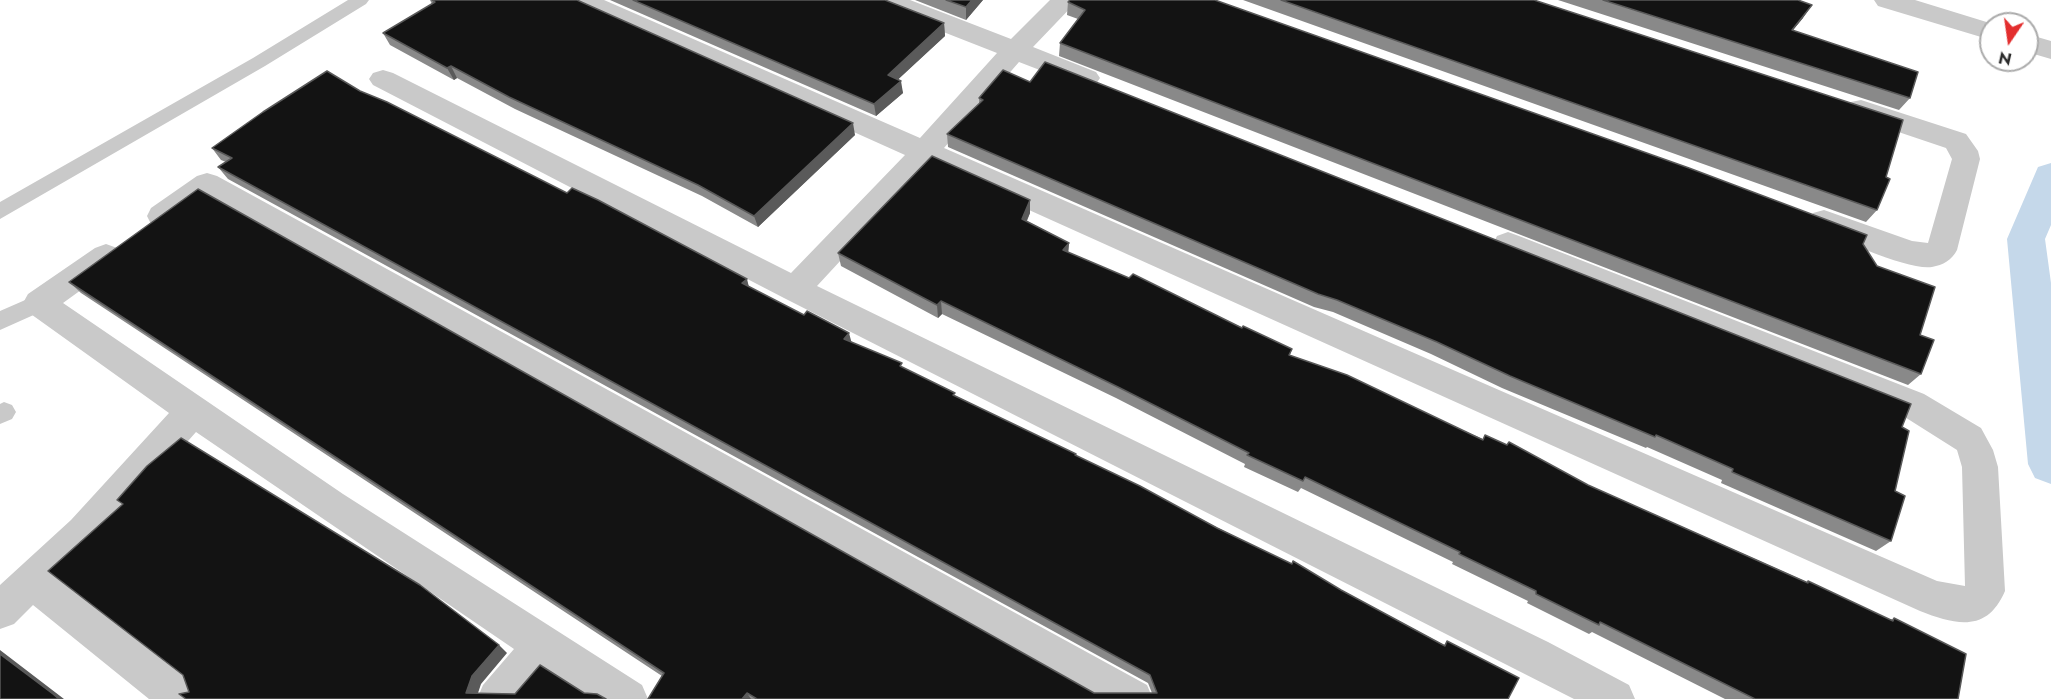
<!DOCTYPE html>
<html>
<head>
<meta charset="utf-8">
<style>
  body { margin:0 }
  #map { position:relative; width:2051px; height:699px; overflow:hidden; background:#fff; font-family:Jost,sans-serif }
  canvas { display:block }
  .north { position:absolute; left:1979px; top:12px; width:60px; height:60px; box-sizing:border-box; background:#fff; border:2px solid #ababab; border-radius:50%; rotate:193deg; font-size:16px; font-weight:700; line-height:24px; text-align:center; color:#2c2c2c }
  .north::after { content:''; display:block; margin:auto; width:21px; height:27px; background:#e32e2e; clip-path:polygon(50% 0,100% 100%,50% 72%,0 100%) }
</style>
</head>
<body>
<div id="map">
<canvas width="2051" height="699"></canvas>
<div class="north">N</div>
</div>
<script>
const ctx = document.querySelector('canvas').getContext('2d');
ctx.lineJoin = 'round';
function fill(path, color) { ctx.fillStyle = color; ctx.fill(path, 'evenodd'); }
function trace(path, color, width, dash) { ctx.strokeStyle = color; ctx.lineWidth = width; ctx.lineCap = dash ? 'butt' : 'round'; ctx.setLineDash(dash || []); ctx.stroke(path); }
fill(new Path2D(`
  M2051 163V225L2045 239 2051 283V484L2035 478 2028 464 2007 239 2038 167Z`), '#c5d8ea');
fill(new Path2D(`
  M348 0H369L366 4 265 66 0 219V202L253 58Z
  M39 294 47 297 50 303 47 309 0 330V311Z
  M4 402 12 405 16 412 12 419 0 424V404Z`), '#c9c9c9');
fill(new Path2D(`
  M569 0H604L920 138 997 53 877 6 873 0H910L1011 39 1050 0H1078L1033 47 1096 72 1100 78 1096 84 1086 87 1076 84 1019 62 944 148 1937 581 1965 586 1962 467 1957 450 1900 414 1497 252 1493 244 1497 236 1508 232 1519 236 1924 394 1981 428 1993 450 1998 467 2005 591C1987 633 1956 625 1920 611L929 165 817 286 1548 642 1629 685 1635 699H1574L784 298 373 85 369 79 373 73 383 70 393 73 791 273 905 155 573 6Z
  M1874 0H1915L1993 24H1991V40L1878 6Z
  M2027 34 2051 41V59L2027 52Z
  M1861 100 1966 134 1978 151 1980 159 1957 250C1952 260 1943 265 1932 267 1909 271 1838 238 1813 229L1809 221 1813 213 1824 210 1912 241 1928 243 1952 159 1946 148 1851 116 1847 109 1851 102Z
  M207 173 217 176 1147 685 1153 699H1094L208 198C191 211 173 231 151 224L147 216 151 208 197 176Z
  M106 244 117 248 121 256 117 264 63 303 343 494 642 685 648 699H592L547 670 523 699H477L483 685 514 649 196 432 97 544 60 580 195 685 201 699H149L33 605 14 624 0 629V585L71 520 169 413 28 312 23 303 28 294 95 248Z`), '#c9c9c9');
fill(new Path2D(`
  M430 0H577L855 135 758 227 702 196 515 109 457 78 454 80 390 45 383 33 432 4Z
  M610 0H885L944 23 945 36 898 79 903 93 876 116Z
  M915 0H983L966 20Z
  M1243 0H1534L1886 177 1877 210 1866 222Z
  M1558 0H1798L1803 18 1793 30 1910 98 1899 110Z
  M1068 2 1863 244 1920 335 1921 374 1908 385 1059 56 1060 43 1078 19 1067 15Z
  M1030 82 1902 427 1891 541 1876 551 1721 483 1722 480 1647 447 1646 448 1502 388 1431 354 1333 312 1314 307 948 147 947 134 979 104V98Z
  M360 91 749 287 851 342 903 368 956 396 1076 456 1341 590 1444 645 1447 641 1508 699H648L662 676 81 293 69 282 1094 693H1152L1148 683 228 179 218 167 226 162 221 160 212 148Z
  M1030 200V213L1027 221 1069 243 1068 252 1292 349 1290 355 1483 439 1485 435 1588 485 1807 582 1808 581 1890 620 1894 618 1958 699H1725L1592 632 1589 634 1527 603 1528 601 1452 564 1453 562 1301 488 1298 492 1244 467 1245 464 1116 398 942 314 938 318 841 266 838 253Z`), '#898989');
fill(new Path2D(`
  M972 0H983L966 20V7Z
  M1812 5 1803 18 1783 42 1792 30Z
  M944 23 945 36 890 87 888 75Z
  M451 66 457 78 454 80 447 68Z
  M901 81 903 93 876 116 874 104Z
  M853 123 855 135 758 227 754 216Z
  M1030 200V213L1022 231V219Z
  M1069 243 1068 256 1063 250Z
  M747 279 750 291 742 283Z
  M941 301 942 314 938 318 937 305Z
  M849 333 852 344 844 339Z
  M499 645 507 653 481 684 476 699 466 693 472 676Z
  M0 650 64 699H59L0 654Z
  M747 693 751 699H742Z`), '#5a5a5a');
const building = new Path2D(`
  M432 0H577L853 123 754 216 698 185 509 97 451 66 447 68 383 33 435 2Z
  M633 0H885L944 23 888 75 901 81 874 104Z
  M946 0H972L966 7Z
  M1070 0H1215L1689 168 1867 235 1863 244 1877 266 1935 287 1920 335 1934 340 1921 374 1060 43 1085 10 1068 2Z
  M1281 0H1534L1903 120 1886 177 1890 179 1877 210Z
  M1603 0H1798L1812 5 1792 30 1918 72 1910 98Z
  M1045 62 1911 404 1902 427 1909 431 1895 491 1905 496 1891 541 1732 472 1733 469 1656 435 1655 437 1510 376 1437 342 1337 300 1318 294 947 134 983 100 979 98 1003 70 1030 82Z
  M327 71 360 91 387 102 567 193 572 188 598 200 747 279 742 283 804 315 807 311 849 333 844 339 902 363 900 366 955 393 953 395 1076 454 1075 455 1140 486 1217 528 1292 564 1293 561 1341 590 1445 646 1447 641 1519 678 1508 699H757L747 693 742 699H648L664 673 69 282 198 189 1094 693H1157L1150 675 218 167 232 158 212 148 263 112Z
  M932 156 1030 200 1022 219 1069 243 1063 250 1129 278 1133 274 1242 328 1243 326 1292 349 1289 355 1347 375 1483 440 1485 435 1507 445 1509 442 1588 485 1808 583V581L1893 621 1894 618 1966 654 1958 699H1755L1600 622 1599 625 1536 594V591L1459 554 1460 552 1305 477 1303 481 1247 455 1249 453 1118 387 941 301 937 305 838 253Z
  M181 438 420 585 499 645 472 676 466 693 515 694 540 665 584 693 597 694 606 699H186L179 694 189 692 183 675 48 571 123 504 117 500 147 466Z
  M0 654 53 694 59 699H0Z`);
fill(building, '#131313');
trace(building, '#5a5a5a', 1.5);
</script>
</body>
</html>
